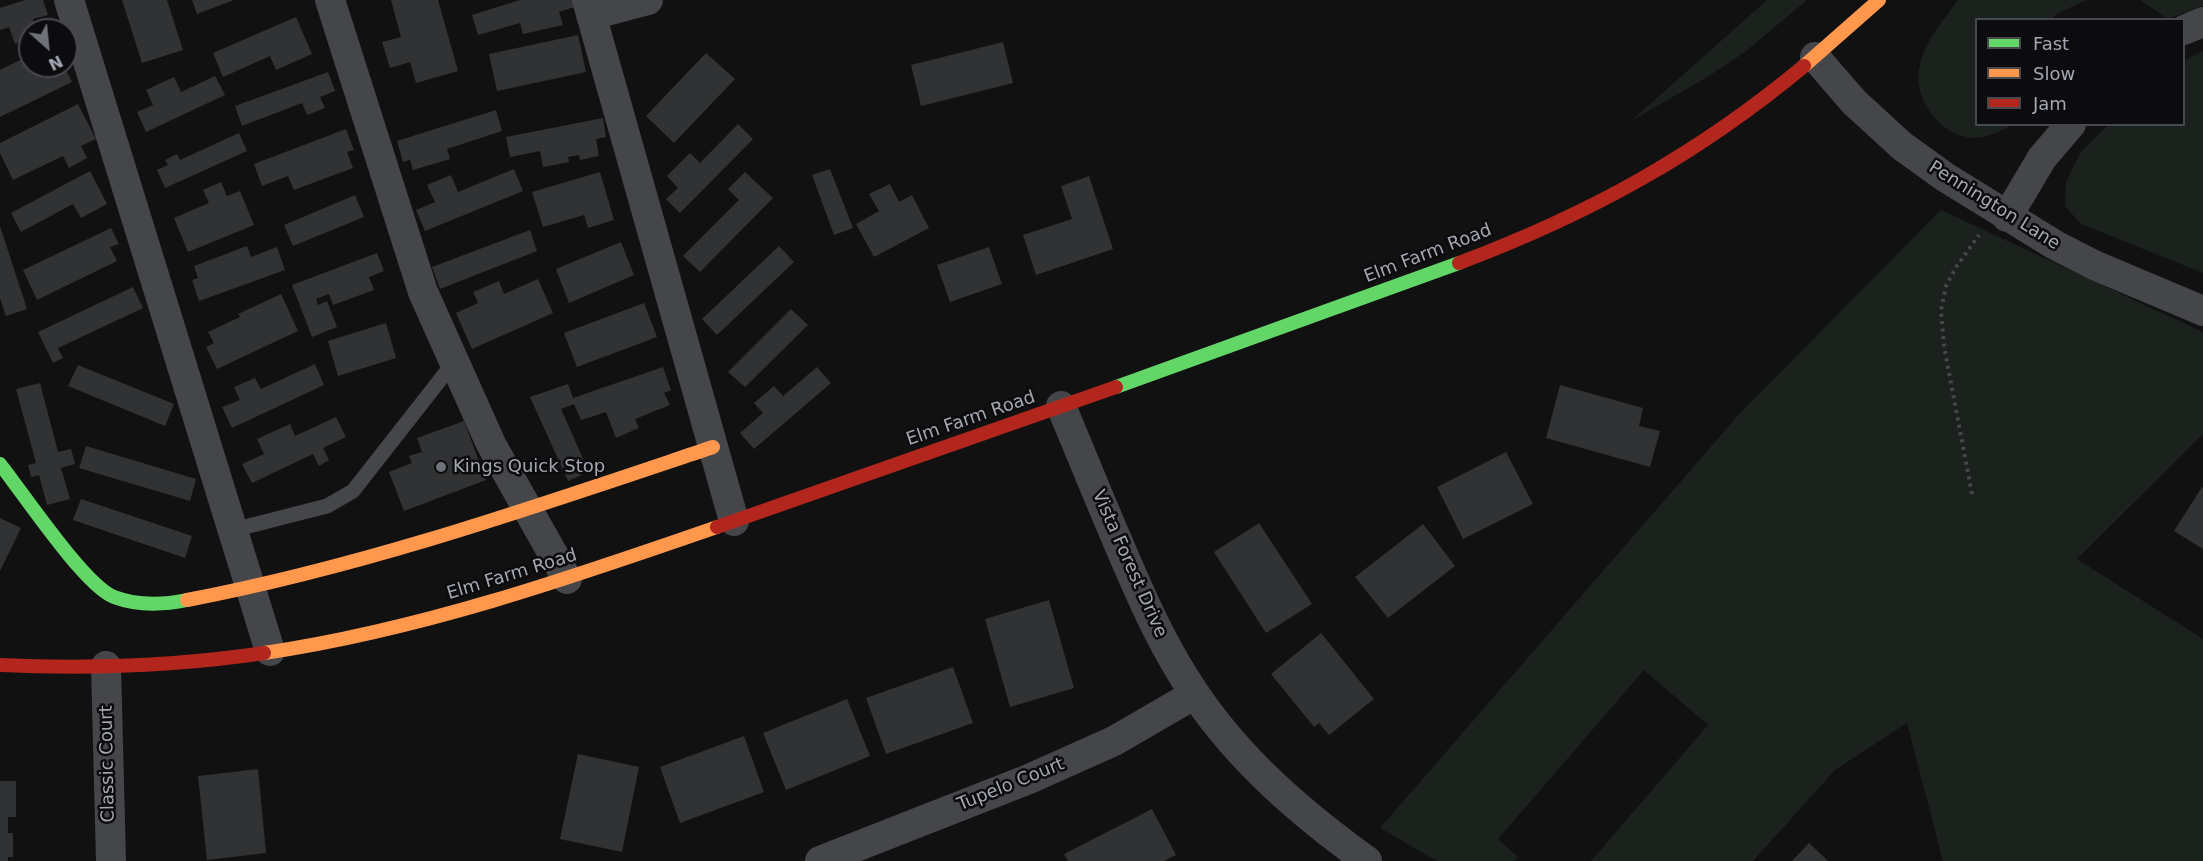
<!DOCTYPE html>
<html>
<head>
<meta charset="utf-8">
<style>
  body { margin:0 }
  #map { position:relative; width:2203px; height:861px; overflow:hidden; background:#111; font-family:"DejaVu Sans",sans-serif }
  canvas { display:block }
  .legend { position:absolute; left:1975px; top:18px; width:210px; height:108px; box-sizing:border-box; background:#0c0b0d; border:2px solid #48494f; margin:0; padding:8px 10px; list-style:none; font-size:18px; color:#a3a7b1 }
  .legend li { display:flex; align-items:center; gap:12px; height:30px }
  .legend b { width:30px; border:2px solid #48494f }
  .north { position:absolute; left:18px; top:18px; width:60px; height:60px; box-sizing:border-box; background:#0c0b0d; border:2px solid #48494f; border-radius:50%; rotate:153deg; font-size:16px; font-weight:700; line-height:24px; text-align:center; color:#a3a7b1 }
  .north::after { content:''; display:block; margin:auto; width:21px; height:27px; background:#707279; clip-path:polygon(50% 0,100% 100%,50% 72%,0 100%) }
</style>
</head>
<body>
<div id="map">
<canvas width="2203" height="861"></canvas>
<ul class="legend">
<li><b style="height:8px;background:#63d668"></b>Fast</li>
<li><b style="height:8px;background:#ff974d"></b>Slow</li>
<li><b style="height:8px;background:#b3261e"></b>Jam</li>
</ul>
<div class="north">N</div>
</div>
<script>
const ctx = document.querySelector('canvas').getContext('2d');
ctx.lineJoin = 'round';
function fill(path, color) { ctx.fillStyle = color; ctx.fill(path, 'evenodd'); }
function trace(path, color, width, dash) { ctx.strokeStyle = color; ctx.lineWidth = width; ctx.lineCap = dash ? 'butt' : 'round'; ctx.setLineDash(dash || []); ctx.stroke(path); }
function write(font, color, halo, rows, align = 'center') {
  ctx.font = font + ' "DejaVu Sans",sans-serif'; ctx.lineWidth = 5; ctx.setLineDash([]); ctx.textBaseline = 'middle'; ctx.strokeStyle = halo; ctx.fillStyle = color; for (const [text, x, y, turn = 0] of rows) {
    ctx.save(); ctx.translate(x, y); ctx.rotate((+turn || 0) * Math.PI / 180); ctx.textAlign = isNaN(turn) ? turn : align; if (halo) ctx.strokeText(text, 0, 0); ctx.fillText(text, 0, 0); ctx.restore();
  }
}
fill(new Path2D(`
  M1767 0H1807L1745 52 1706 78 1631 121Z
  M1958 0H2086L2055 15 2053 19 1976 20V124L2013 125C2004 129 1993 135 1983 137 1947 144 1913 103 1919 69 1924 42 1942 22 1958 0Z
  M2140 0H2203V6L2168 19Z
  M2203 51V273L2081 224 2065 206 2066 182 2080 153 2108 125 2184 124V60Z
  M1941 210 2203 332V434L2077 559 2203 639V861H1943L1907 723 1835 770 1753 861H1591L1708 725 1644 670 1498 839 1518 857 1514 861H1437L1380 828 1741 412Z`), '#1b211c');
fill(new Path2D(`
  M25 0H43L48 15 33 19 37 30H30V39L15 44 9 27 0 30V8Z
  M122 0H167L183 50 142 63Z
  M192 0H234L197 14Z
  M391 0H438L458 71 416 83 410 62 390 68 382 42 401 37Z
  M520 0H576L578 6 559 12 563 25 523 34 520 23 478 35 472 15Z
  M296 17 312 54 276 70 270 56 223 77 213 53Z
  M578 35 586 72 497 91 489 54Z
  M1003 42 1013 83 921 106 911 65Z
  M706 53 735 79 674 143 646 116Z
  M30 55V66H64L72 82 0 117V70Z
  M328 72 335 91 320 97 325 108 307 115 302 103 242 126 235 106Z
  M215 76 225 95 146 132 137 112 153 105 146 90 174 77 181 92Z
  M78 104 96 139 81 146 87 158 69 168 63 156 13 180 0 153V143Z
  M496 110 502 131 447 149 450 159 413 170 410 160 403 162 397 141Z
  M603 118 606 137 596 139 599 156 580 160 579 155 568 157 569 162 543 167 540 151 510 157 506 137Z
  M738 124 753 139 680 213 666 199 678 188 667 176 690 153 700 163Z
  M346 129 354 150 347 152 353 168 294 190 288 176 262 186 254 164Z
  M239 133 247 151 165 188 157 170 168 165 165 160 177 154 180 160Z
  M514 169 523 191 425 231 416 210 435 202 427 185 451 175 458 192Z
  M830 169 853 228 834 235 812 175Z
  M90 171 107 204 81 218 73 204 21 232 11 213Z
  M600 172 614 220 588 228 584 215 543 227 532 192Z
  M745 172 773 198 700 272 683 256 739 200 728 189Z
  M1089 176 1113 249 1036 275 1023 235 1072 219 1061 186Z
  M221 182 227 196 240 191 254 225 188 252 174 218 209 203 203 190Z
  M890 184 899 202 912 195 929 228 874 257 856 224 879 211 869 194Z
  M355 195 364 217 293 246 284 225Z
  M0 226 27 309 6 316 0 298Z
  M111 228 119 244 110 247 117 261 37 300 23 270Z
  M530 230 537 251 440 289 432 267Z
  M621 242 634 275 569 303 556 269Z
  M247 246 251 257 277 247 285 270 199 301 192 280 198 278 194 266Z
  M779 246 794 262 717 335 702 319Z
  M989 247 1002 284 950 302 937 265Z
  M377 253 384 271 369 277 374 290 333 305 329 294 316 299 318 305 327 301 337 327 312 337 292 285Z
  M538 279 553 313 472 349 456 313 478 303 473 292 499 281 504 294Z
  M133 287 143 308 58 348 63 358 53 363 38 332Z
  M281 294 298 331 217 369 206 347 214 343 208 332 240 317 238 314Z
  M644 303 657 337 577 367 564 333Z
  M791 309 808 325 745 387 728 372Z
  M386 323 396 358 338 376 328 341Z
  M315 364 324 385 232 428 222 407 240 400 234 387 255 378 261 389Z
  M78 365 174 404 165 426 68 386Z
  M663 367 671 390 664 393 670 405 635 419 639 428 616 438 606 412 581 420 574 404 561 409 589 472 568 481 530 397 568 384 573 398Z
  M817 367 831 383 754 449 740 433 763 413 754 403 774 386 783 396Z
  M40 383 58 452 71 449 75 464 61 468 70 499 47 505 39 475 31 477 28 465 36 463 16 389Z
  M1560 385 1643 408 1639 426 1660 431 1650 467 1546 438Z
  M336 417 346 437 323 448 329 460 319 466 313 454 252 483 242 464 264 454 257 439 290 424 295 436Z
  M464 421 486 480 404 511 389 472 412 463 409 456 422 452 417 438Z
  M86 446 196 479 190 501 79 468Z
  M1506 452 1533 504 1463 539 1437 487Z
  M2202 487 2203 488V549L2174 531Z
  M81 499 192 536 185 558 73 520Z
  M0 518 21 528 0 571Z
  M1259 523 1312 604 1266 633 1214 552Z
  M1423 524 1455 566 1388 618 1355 577Z
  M1049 600 1074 688 1010 707 985 619Z
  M1321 633 1374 699 1329 735 1319 723 1314 727 1271 674Z
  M953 667 973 723 886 754 866 698Z
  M847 699 870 756 786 790 763 733Z
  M744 736 764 792 680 823 660 767Z
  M578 754 639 767 622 852 560 839Z
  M258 769 266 853 207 860 198 776Z
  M0 781H16V817H8V833H13V857H8V861H0Z
  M1152 809 1176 855 1164 861H1068L1064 854Z
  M1809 843 1828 861H1792Z`), '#313233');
trace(new Path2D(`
  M1972 494 1944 346 1941 310 1946 286 1956 267 1979 235`), '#47484b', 4, [3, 4.5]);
trace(new Path2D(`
  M233 530 327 506 353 491 454 362`), '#45464a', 15);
trace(new Path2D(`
  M69 0 270 651
  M330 0 423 292 491 444 567 579
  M587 0 734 521
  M591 15 648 0
  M2184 30 2203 22
  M1815 57 1854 102 1902 146 1945 177 2055 245 2094 265 2203 311
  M2007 217 2042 158 2071 124
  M1061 406C1080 451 1098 496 1117 540 1140 594 1162 646 1195 694 1240 761 1302 814 1367 861
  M106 666 111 861
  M820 861 1029 779 1114 741 1195 694`), '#45464a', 30);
trace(new Path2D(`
  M1116 387 1459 263
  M0 464C23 493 84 585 114 597 138 606 163 605 187 600`), '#63d668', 14);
trace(new Path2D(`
  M1804 66 1879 0
  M187 600C366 566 540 505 713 447
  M264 653C420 630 570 578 717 527`), '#ff974d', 14);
trace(new Path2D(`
  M1459 263C1589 214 1697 155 1804 66
  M717 527 1116 387
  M0 665C89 669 177 666 264 653`), '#b3261e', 14);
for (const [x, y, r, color] of [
  [441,467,6,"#707279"]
]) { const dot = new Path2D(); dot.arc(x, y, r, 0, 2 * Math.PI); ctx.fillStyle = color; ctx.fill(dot); trace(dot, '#0c0b0d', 2); }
write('18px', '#a3a7b1', '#0c0b0d', [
  ["Pennington Lane",1994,206,32],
  ["Elm Farm Road",1428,254,-21],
  ["Elm Farm Road",971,419,-19],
  ["Vista Forest Drive",1129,564,66],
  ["Elm Farm Road",512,575,-17],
  ["Classic Court",108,764,-91],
  ["Tupelo Court",1011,785,-22]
]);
write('18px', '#a3a7b1', '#0c0b0d', [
  ["Kings Quick Stop",453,467]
], 'left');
</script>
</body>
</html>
